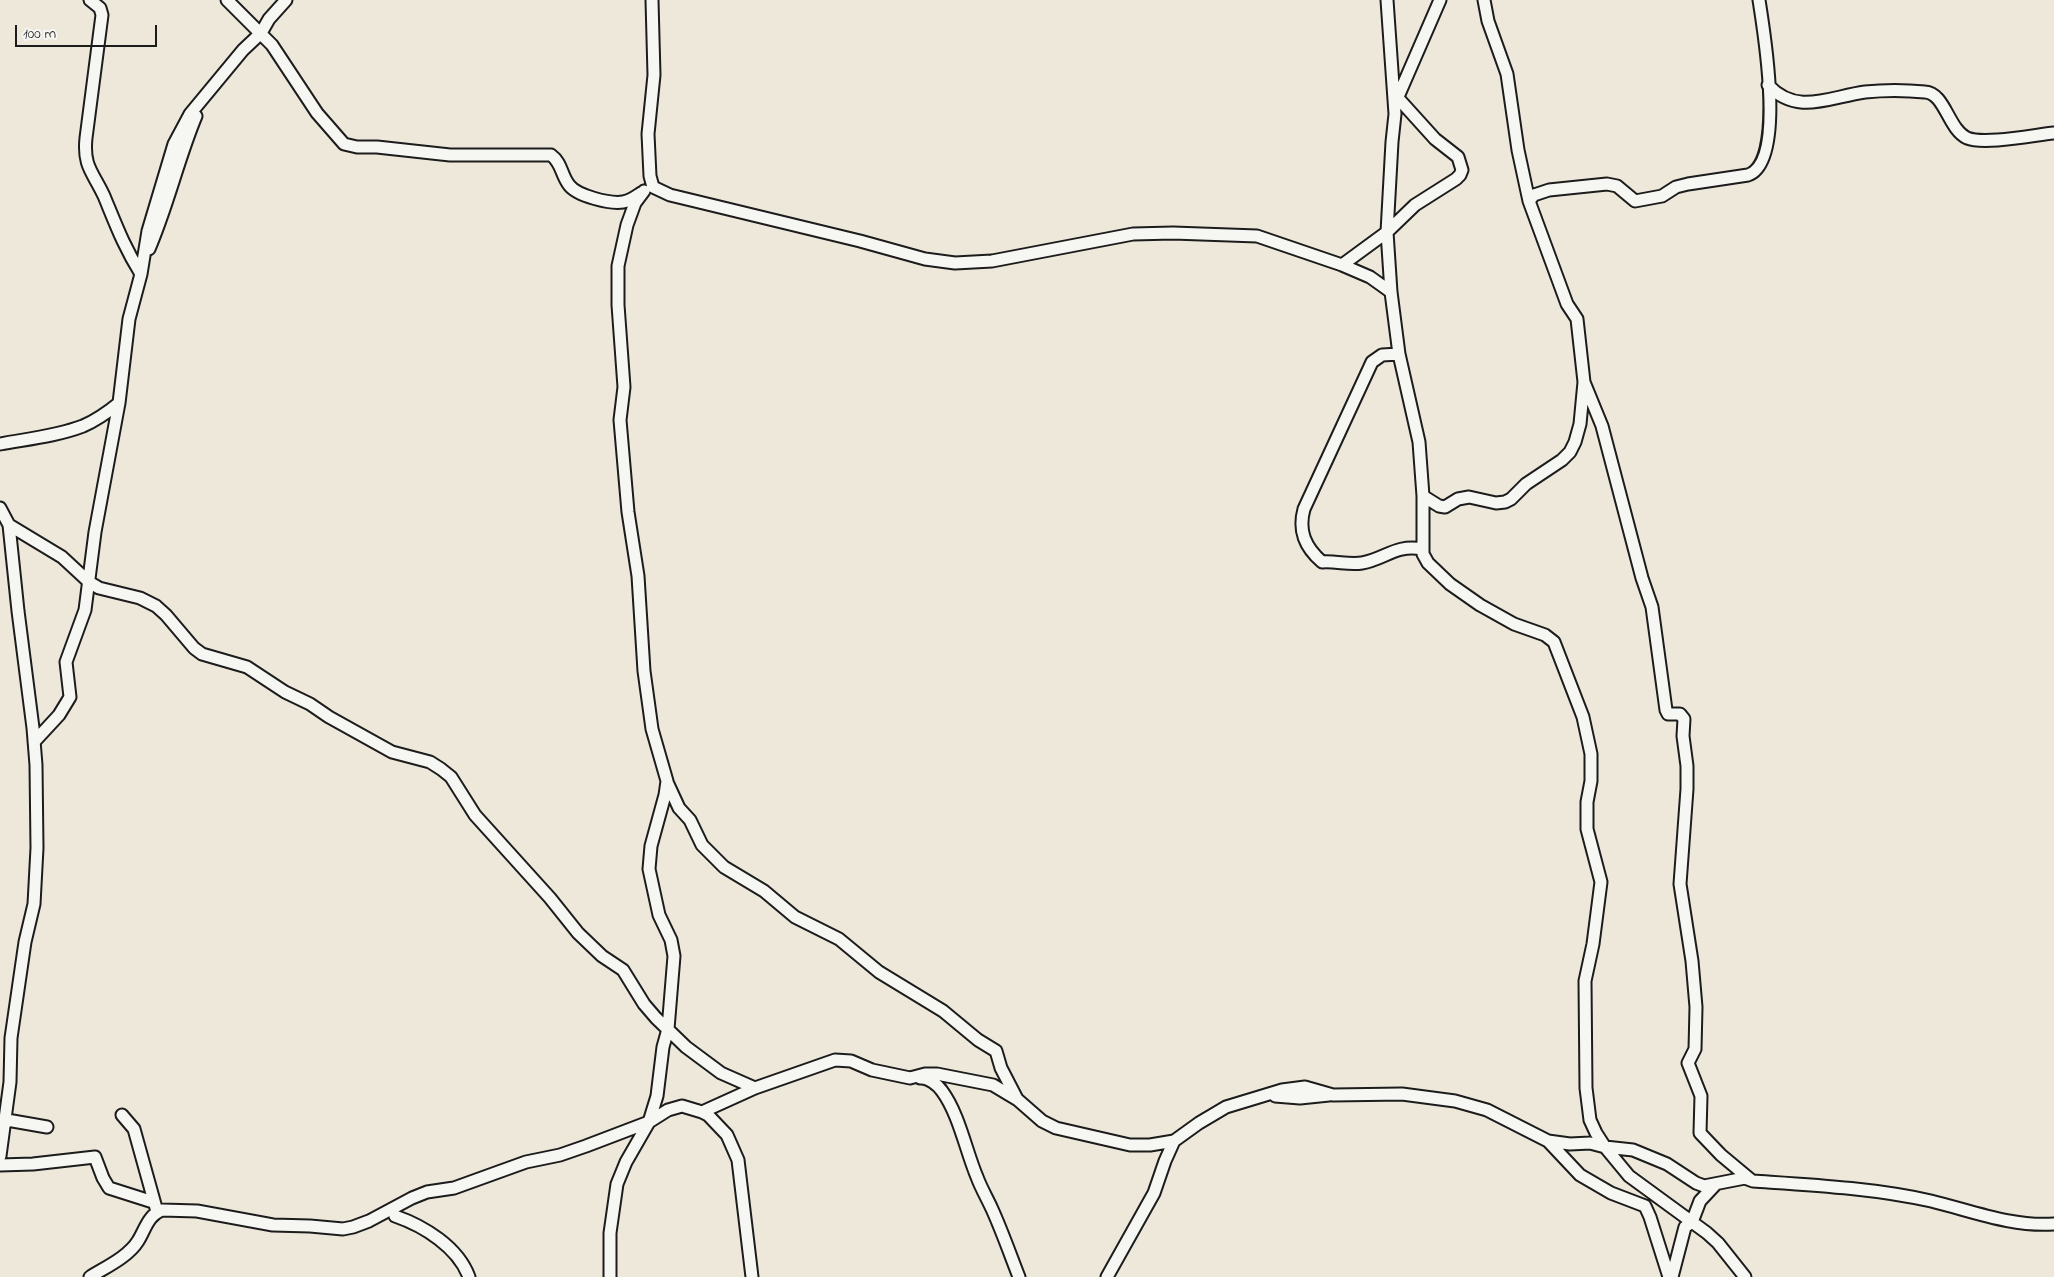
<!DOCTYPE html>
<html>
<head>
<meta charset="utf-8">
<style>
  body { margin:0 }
  #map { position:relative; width:2054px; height:1277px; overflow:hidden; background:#eee8db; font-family:"Indie Flower",sans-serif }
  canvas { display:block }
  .scale { position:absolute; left:15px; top:25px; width:142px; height:22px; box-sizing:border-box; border:2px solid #1c1c1c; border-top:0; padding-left:6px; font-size:15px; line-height:18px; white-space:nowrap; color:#1c1c1c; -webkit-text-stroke:4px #f6f6f2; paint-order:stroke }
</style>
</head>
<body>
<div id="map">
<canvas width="2054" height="1277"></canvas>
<div class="scale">100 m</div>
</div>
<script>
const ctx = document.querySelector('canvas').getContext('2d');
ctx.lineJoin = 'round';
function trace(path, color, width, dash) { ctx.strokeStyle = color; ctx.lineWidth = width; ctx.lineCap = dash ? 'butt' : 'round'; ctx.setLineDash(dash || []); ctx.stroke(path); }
const minor = new Path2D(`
  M90 0 100 8 102 15 86 138C83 167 93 172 104 196 116 225 124 247 141 274
  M227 0 272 45 317 113 344 144 357 147H377L450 155H551C562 163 561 175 569 185 577 196 610 204 623 202 630 201 635 197 641 193
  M652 0 654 75 648 134 650 176 653 187 670 195 860 241 925 259 955 263 992 261 1133 234 1173 233 1257 236 1342 265 1370 277 1391 292
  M1387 0 1395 114 1392 142 1387 232 1391 292 1399 354 1419 442 1423 496V554L1428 563 1450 584 1480 605 1514 624 1545 635 1554 642 1583 717 1591 754V781L1587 802V829L1601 882 1593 944 1585 981 1586 1088 1590 1120 1596 1133 1605 1147 1629 1176 1707 1233 1718 1243 1745 1277
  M1768 85C1797 116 1829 97 1865 92 1884 90 1905 90 1925 92 1945 93 1948 129 1967 138 1984 145 2034 135 2054 133
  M1397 99 1440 0
  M1529 201 1534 195 1549 190 1607 184 1617 186 1635 201 1662 196 1676 187 1688 184 1748 175C1786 162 1764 32 1759 0
  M149 249C168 205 178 159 196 116
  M1342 265 1387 232 1415 205 1456 179 1460 175 1462 170 1458 157 1435 139 1397 97
  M1399 354 1382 355 1372 362 1304 509C1298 531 1305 547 1322 562 1336 561 1349 565 1362 563 1385 559 1396 544 1422 549
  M1584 382 1602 426 1642 578 1652 607 1666 710 1668 714H1680L1684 719 1683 736 1687 766V789L1680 884 1692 961 1696 1007 1695 1049 1688 1063 1701 1096 1700 1133 1721 1155 1751 1180
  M0 444C27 439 57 436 83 426 97 420 108 412 119 403
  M1423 496 1439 506 1445 507 1458 499 1469 497 1496 503 1505 502 1511 499 1526 484 1562 460 1570 452 1575 442 1580 424 1584 382 1577 319 1567 304 1529 201 1518 150 1507 74 1488 21 1484 0
  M0 508 9 525 18 611 33 728 36 765 37 848 34 904 25 942 11 1038 10 1082 0 1156
  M9 525 62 557 89 582 99 588 140 598 156 606 166 615 194 648 202 654 247 667 285 692 310 704 329 717 392 752 430 762 441 769 451 777 475 815 550 898 578 933 602 956 623 970 644 1004 656 1018 686 1047 721 1073 755 1088
  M34 742 59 715 70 697 66 662 85 610 95 532 119 403 129 319 141 274 148 231 174 144 190 114 243 50 261 33 269 19 286 0
  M667 782 679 808 690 820 702 845 724 867 764 891 795 917 839 939 879 972 943 1011 978 1040 996 1051 1001 1068 1017 1099
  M920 1078C928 1077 938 1085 942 1091 959 1114 966 1151 977 1177 981 1188 987 1198 992 1209 1002 1231 1010 1254 1019 1277
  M1275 1096 1300 1098 1329 1095
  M702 1112 708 1115 727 1135 738 1160 752 1277
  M122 1115 134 1129 156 1208
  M5 1124 7 1120 47 1127
  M1548 1141 1580 1175 1611 1193 1645 1206 1650 1217 1669 1277
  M0 1165 33 1164 95 1157 103 1178 109 1188 153 1202
  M395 1216C424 1226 458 1247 469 1277
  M90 1277C106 1267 128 1257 138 1241 145 1230 148 1215 162 1210L197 1211 273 1225 310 1226 343 1229 353 1227 369 1221 412 1198 427 1192 454 1188 526 1162 560 1155 586 1146 649 1122 668 1110 682 1106 702 1112 755 1088 835 1060 851 1061 872 1070 910 1078 925 1074H937L993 1085 1018 1100 1042 1121 1056 1128 1130 1145H1150L1174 1141 1199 1123 1226 1107 1282 1090 1305 1087 1333 1095 1402 1094 1455 1101 1487 1110 1548 1141 1570 1144 1590 1143 1605 1147 1633 1150 1667 1164 1696 1183 1704 1186 1745 1178 1753 1181C1812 1185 1873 1188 1931 1201 1972 1211 2012 1227 2054 1224
  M610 1277V1233L617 1184 626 1162 649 1122 657 1096 663 1047 668 1029 674 956 671 940 659 915 649 869 651 846 665 795 667 781 652 729 649 707 644 671 638 576 628 512 620 420 624 387 618 305V266L627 225 635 203 644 191
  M1107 1277 1154 1193 1165 1161 1174 1141
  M1672 1277 1685 1227 1692 1222 1700 1201 1715 1185`);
trace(minor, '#1c1c1c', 15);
trace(minor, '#f6f6f2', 11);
</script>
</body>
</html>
